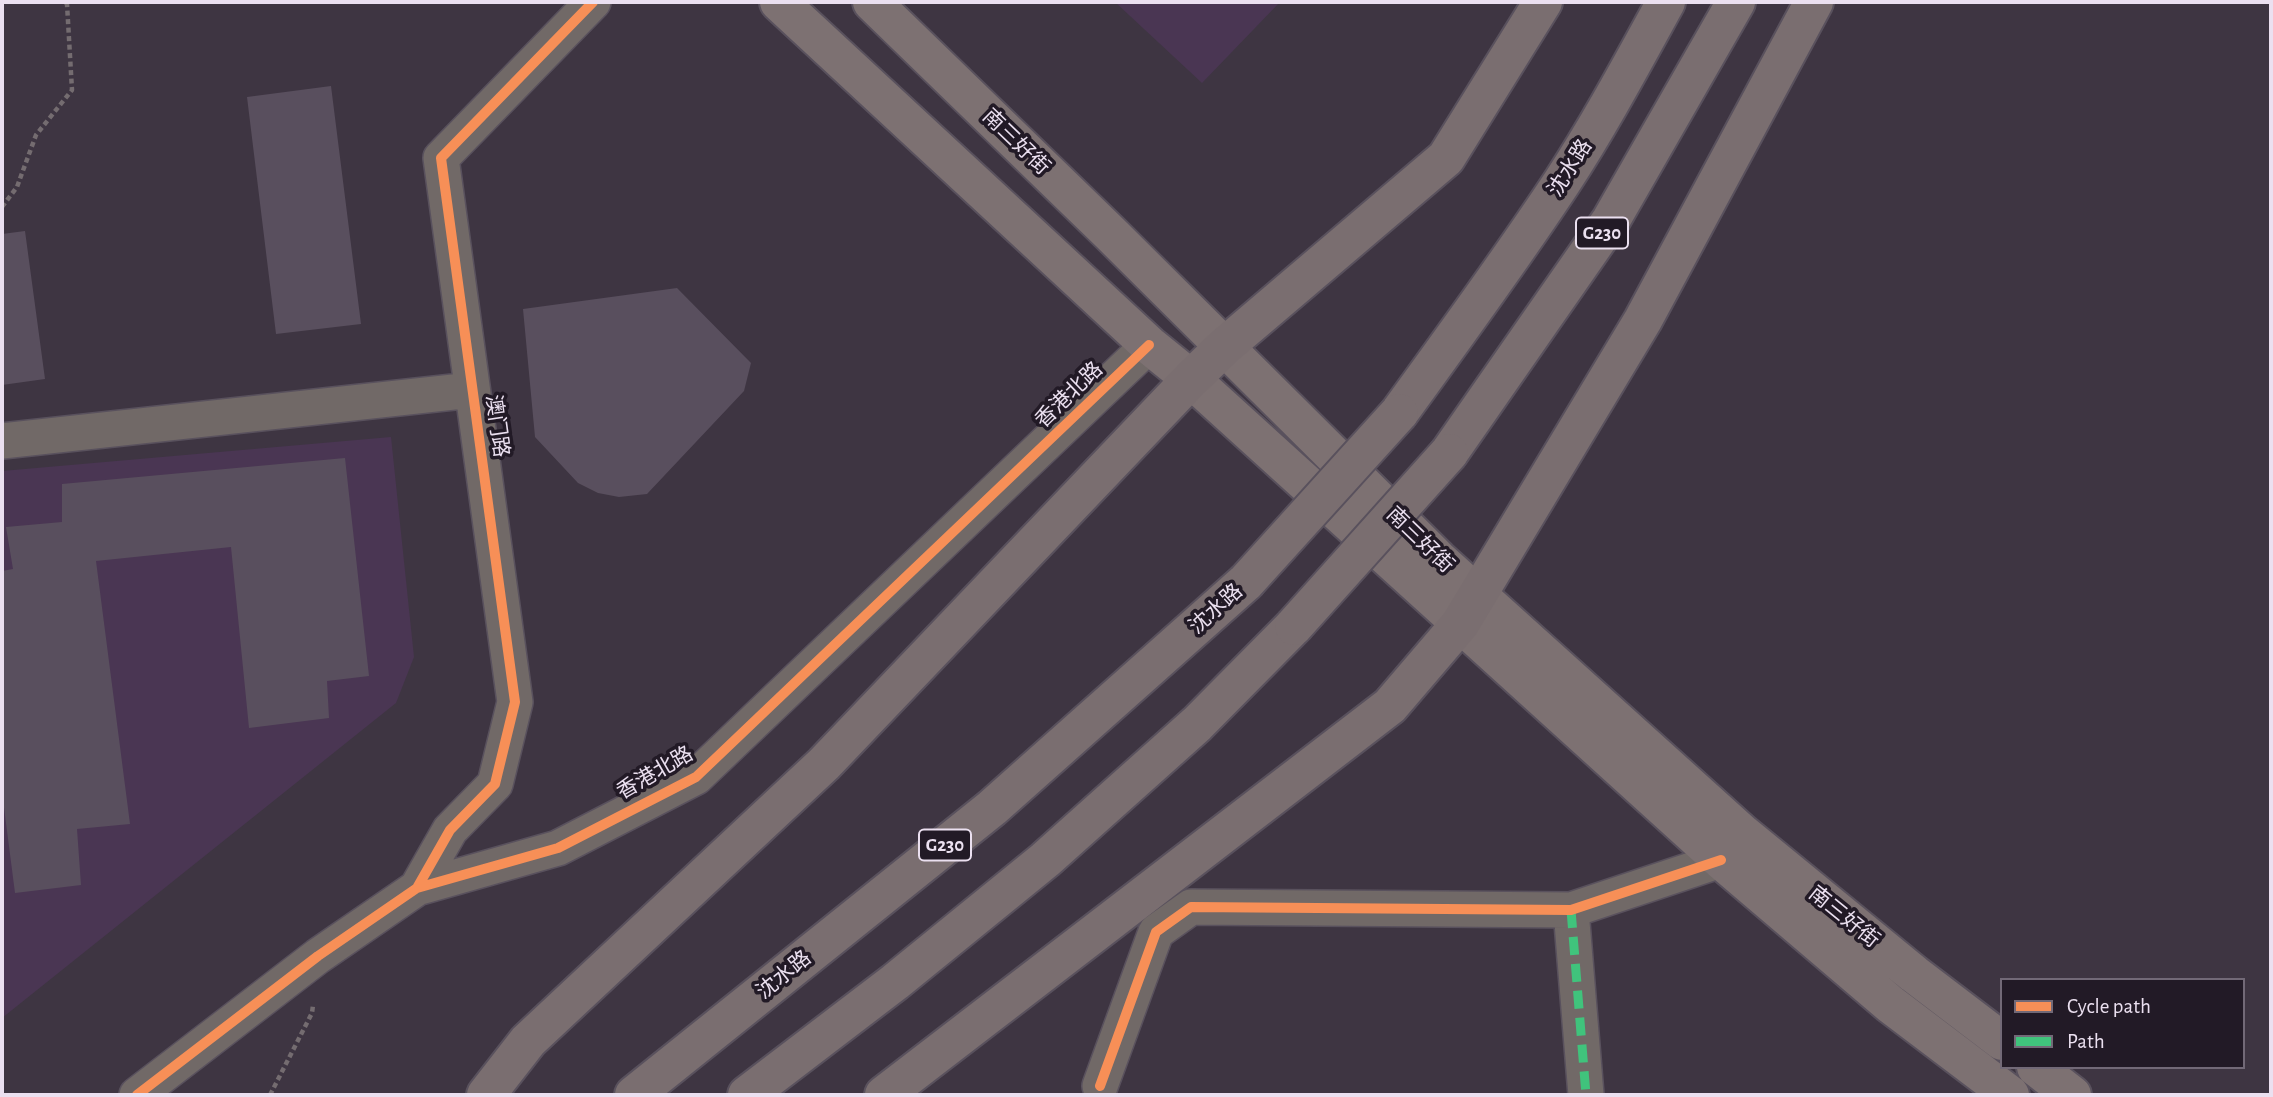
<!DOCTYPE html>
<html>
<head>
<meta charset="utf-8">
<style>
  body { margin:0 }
  #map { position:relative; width:2273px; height:1097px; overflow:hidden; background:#3e3542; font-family:"Alegreya Sans",sans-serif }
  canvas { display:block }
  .frame { position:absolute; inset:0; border:4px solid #ebe0f0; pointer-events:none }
  .legend { position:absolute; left:2000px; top:978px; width:245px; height:91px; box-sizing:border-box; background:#221a26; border:2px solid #726977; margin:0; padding:9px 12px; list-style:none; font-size:21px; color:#ebe0f0 }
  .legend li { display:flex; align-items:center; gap:14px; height:35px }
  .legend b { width:35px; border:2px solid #726977 }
</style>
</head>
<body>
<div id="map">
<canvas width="2273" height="1097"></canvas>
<div class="frame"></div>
<ul class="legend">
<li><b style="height:9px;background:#f78f57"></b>Cycle path</li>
<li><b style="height:9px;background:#40c37c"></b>Path</li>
</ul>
</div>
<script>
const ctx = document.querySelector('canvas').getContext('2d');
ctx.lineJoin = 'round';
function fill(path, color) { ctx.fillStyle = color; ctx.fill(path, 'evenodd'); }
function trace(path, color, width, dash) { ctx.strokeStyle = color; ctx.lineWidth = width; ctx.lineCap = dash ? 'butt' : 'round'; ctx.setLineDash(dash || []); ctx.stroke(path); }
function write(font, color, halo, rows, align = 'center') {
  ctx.font = font + ' "Alegreya Sans","Noto Sans SC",sans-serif'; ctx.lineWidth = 7; ctx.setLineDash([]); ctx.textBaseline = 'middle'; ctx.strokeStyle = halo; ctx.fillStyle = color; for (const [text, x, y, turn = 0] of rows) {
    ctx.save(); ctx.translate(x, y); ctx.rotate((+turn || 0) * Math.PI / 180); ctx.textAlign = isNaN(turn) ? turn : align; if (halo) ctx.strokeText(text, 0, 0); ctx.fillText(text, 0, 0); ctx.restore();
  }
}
fill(new Path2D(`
  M1115 2H1280L1202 83Z
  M391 437 414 657 396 703 2 1018V471Z`), '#4a3653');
fill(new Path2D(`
  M331 86 361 324 276 334 247 97Z
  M25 231 45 379 2 385V234Z
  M677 288 751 363 744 391 647 494 619 497 598 493 578 483 535 437 523 309Z
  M345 458 369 676 327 681 329 718 249 728 231 547 96 561 130 824 77 829 81 885 15 893 2 792V571L13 569 6 527 62 522V484Z`), '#594f5e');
const minor = new Path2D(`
  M2 441 472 390
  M417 888 450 830 495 784 515 702 441 158 593 2
  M1571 910 1586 1095
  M1100 1086 1156 932 1191 907 1571 910 1721 860
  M137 1095 318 956 417 888 558 848 696 777 1149 345`);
const major = new Path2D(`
  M779 2 1149 345 1191 379 1721 860 1890 1004 2010 1095
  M872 2 1110 233 1438 559 1743 834 1914 974 2002 1041
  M2036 1067 2072 1095`);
const highway = new Path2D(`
  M1399 413C1454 337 1510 261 1562 182 1600 124 1633 62 1666 2
  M1449 453 1611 220 1736 2
  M486 1095 528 1041 824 764 1191 379 1225 346 1446 158 1543 2
  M634 1095 992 808 1246 582
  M747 1095 895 982 1045 860 1197 724 1294 626
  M884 1095 1390 706 1460 624 1643 320 1814 2`);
trace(minor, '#59515d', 38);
trace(major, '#59515d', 42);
trace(highway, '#59515d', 42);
trace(new Path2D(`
  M2 207 17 187 36 135 72 90 67 4 65 2
  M270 1095 312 1013 313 1005`), '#746c70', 4.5, [5, 3.5]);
trace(minor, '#716967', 35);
trace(major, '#7d7172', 38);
trace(highway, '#7a6e70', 38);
const highwayBridge = new Path2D(`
  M1246 582 1399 413
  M1294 626 1449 453`);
trace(highwayBridge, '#59515d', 42, []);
trace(highwayBridge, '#7a6e70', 38);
trace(new Path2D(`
  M1571 910 1586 1095`), '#40c37c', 9, [18, 9]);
trace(new Path2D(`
  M417 888 450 830 495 784 515 702 441 158 593 2
  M1100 1086 1156 932 1191 907 1571 910 1721 860
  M137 1095 318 956 417 888 558 848 696 777 1149 345`), '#f78f57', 10);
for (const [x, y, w] of [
  [1602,233,52],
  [945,845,52]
]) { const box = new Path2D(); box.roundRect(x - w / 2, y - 15.5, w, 31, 5); ctx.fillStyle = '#221a26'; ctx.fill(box); trace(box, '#ebe0f0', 2); }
write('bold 19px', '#ebe0f0', null, [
  ["G230",1602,233],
  ["G230",945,845]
]);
write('21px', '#ebe0f0', '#221a26', [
  ["南三好街",1016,142,44],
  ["沈水路",1570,168,-58],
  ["香港北路",1069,395,-44],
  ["澳门路",497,426,82],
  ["南三好街",1420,540,44],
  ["沈水路",1216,609,-42],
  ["香港北路",655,773,-30],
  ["南三好街",1844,917,39],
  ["沈水路",784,975,-39]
]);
</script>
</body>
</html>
